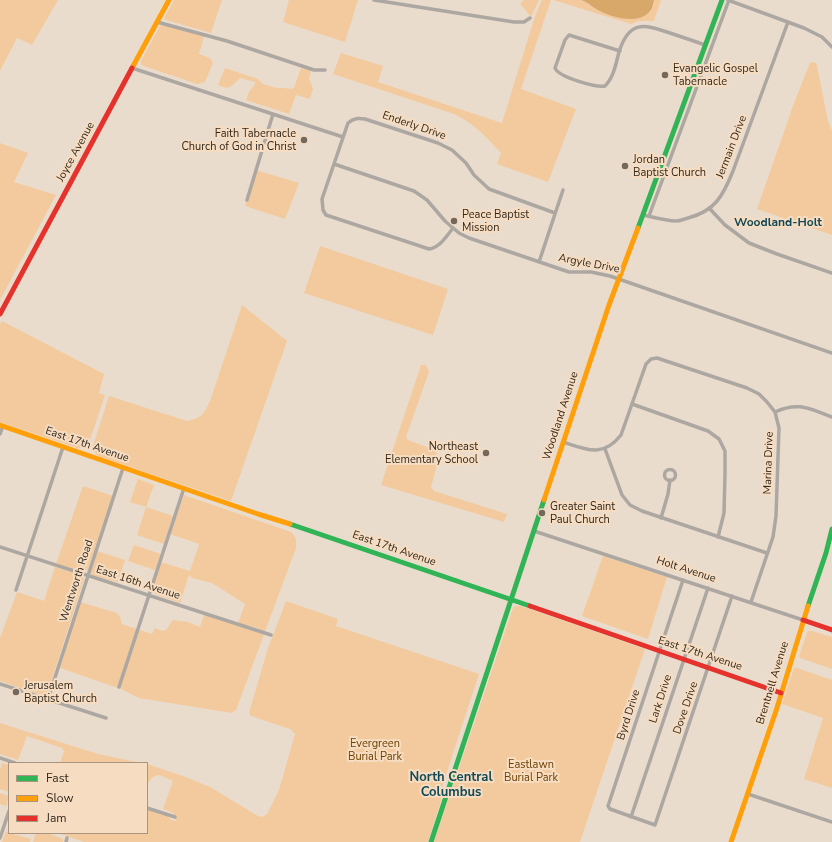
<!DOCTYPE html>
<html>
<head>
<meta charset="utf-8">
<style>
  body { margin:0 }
  #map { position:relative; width:832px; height:842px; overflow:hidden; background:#eadccd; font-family:"Nunito Sans",sans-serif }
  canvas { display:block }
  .legend { position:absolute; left:8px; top:762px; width:140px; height:72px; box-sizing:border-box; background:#f6dcc1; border:1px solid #a89480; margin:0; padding:5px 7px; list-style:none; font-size:12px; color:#32291e }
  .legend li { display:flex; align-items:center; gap:8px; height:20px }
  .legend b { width:20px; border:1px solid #a89480 }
</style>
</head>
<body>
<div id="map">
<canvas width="832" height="842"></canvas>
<ul class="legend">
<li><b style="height:5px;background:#30b455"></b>Fast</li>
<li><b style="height:5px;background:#ff9f0a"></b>Slow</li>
<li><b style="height:5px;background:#e5322d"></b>Jam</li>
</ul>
</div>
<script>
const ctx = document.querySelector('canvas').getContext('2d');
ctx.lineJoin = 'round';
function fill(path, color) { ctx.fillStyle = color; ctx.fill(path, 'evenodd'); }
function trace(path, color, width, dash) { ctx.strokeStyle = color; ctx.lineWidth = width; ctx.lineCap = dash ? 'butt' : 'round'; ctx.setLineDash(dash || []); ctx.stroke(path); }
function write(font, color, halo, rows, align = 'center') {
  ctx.font = font + ' "Nunito Sans",sans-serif'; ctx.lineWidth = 4; ctx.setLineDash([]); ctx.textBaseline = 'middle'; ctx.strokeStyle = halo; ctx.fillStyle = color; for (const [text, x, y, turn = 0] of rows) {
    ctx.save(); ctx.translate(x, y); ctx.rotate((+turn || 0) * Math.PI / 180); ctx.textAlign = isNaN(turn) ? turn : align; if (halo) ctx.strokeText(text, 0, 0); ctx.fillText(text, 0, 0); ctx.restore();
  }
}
fill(new Path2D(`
  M0 0H58L32 45 17 38 0 71Z
  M174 0H222L211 33 166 20 164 18Z
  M289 0H358L345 42 283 22Z
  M524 0H539L531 17 520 4Z
  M542 0H551L521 89 576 109 548 182 497 164 501 153C486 137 475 124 454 114L333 74 341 53 383 66 378 82 502 123 534 19Z
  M553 0H581L591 5 654 6V0H661L654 21H639L631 24Z
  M165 25 204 36 199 54 210 58 213 63 205 82 197 84 141 65V61L160 26Z
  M813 62 816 63 817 65 828 121 832 131V235L757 209 794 103 810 63Z
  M225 68 258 79 263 84 277 88H283L292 89 294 88 301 68 311 71 309 78 313 89 310 98 309 99 296 95 289 114 246 100 249 92 255 84V82L240 78C231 86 230 91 218 85Z
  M0 143 28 153 14 182 56 195 0 300Z
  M256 170 299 183 285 219 245 206Z
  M320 246 448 289 433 335 304 293Z
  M242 305 287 341 231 501 98 456 95 452 93 446 109 396 187 421C202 418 204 414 210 401Z
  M2 321 104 374 99 393 105 395 89 443C85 447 83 449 77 448L0 422V324Z
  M421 365H426L429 372 406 437 408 440 435 450 439 458 431 487 434 491 507 514 504 522 381 485Z
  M138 479 154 485 146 507 173 516 164 544 137 535 146 507 130 502Z
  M83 486 113 496 88 570 83 572 56 564Z
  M184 495 291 532C296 537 297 541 296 548L236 710 232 713 139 698 121 689 60 668 80 602 117 613 120 617 122 624 152 634 155 628 162 631 166 630 173 620 188 622 200 627 204 615 259 632 260 629 238 623 245 604 212 583 192 578 189 575 180 603 153 593 152 590 161 562 190 571 199 544 170 534Z
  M134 545 161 554 155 570 128 561Z
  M97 551 125 560 118 582 93 576 91 573Z
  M603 556 667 577 648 639 582 616Z
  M55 567 81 575 84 579 48 692 46 694 42 695 0 681V638L17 592 44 601Z
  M286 601 338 619 336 626 479 674 442 787 445 788 428 842H84L58 833H147V808L168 816 171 820 176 821 173 813 163 809 173 781C158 775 158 771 147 784V764L183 776 210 787 258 816 262 817 267 814 279 790 295 734 290 729 251 716 249 713 268 648Z
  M515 606H521L645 649 580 842H434L513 608Z
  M808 631H812L832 637V669L800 658 799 656 807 633Z
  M794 668H797L832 680V788L804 779 823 718 782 704Z
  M0 723 98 754 141 763H60L64 751 62 748 27 736 18 760 0 754Z
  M2 763 9 765V792L0 789V770Z
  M0 793 9 796 6 806 0 804Z
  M6 831 9 833 31 839 30 842H2Z
  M36 833H47L63 839V842H33Z`), '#f2ca9d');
fill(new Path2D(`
  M581 0H654C651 27 617 20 600 11 593 8 588 2 581 0Z`), '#d8a86b');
trace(new Path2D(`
  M374 0 514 22H524L530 18
  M728 0 804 28 822 37 832 47
  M157 22 227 41 314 70H325
  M620 51 569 35 565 40 555 68C558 77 597 88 605 86 614 77 616 63 619 52 629 20 644 24 670 33 682 37 694 41 705 45
  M132 68 343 137
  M334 164 414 191 427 200 445 221 459 233 469 238 569 272H591L610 276 832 353
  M247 200 273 114
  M710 209 725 225 749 243 777 254 832 273
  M643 215C652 217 667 221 676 221 680 221 684 219 688 218 715 211 723 196 733 171L788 22
  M649 216 729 0
  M453 228C446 237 440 247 429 249L326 215 323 210 322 199 348 123C354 118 358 118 365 119L438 143 452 150 466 163 474 175 489 189 555 213
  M539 262 563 190
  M632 404 708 431 719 439 725 451V474L724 513 718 537
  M775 412C798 401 810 409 832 417
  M0 434 3 426
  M563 442C587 450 603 458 621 435L646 364 651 359 657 358 747 388 759 394 767 402 775 412 779 428 776 516 773 537 751 602
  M605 449 622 495 630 505 642 511 767 553
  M664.5 475a5.5 5.5 0 1 1 11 0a5.5 5.5 0 1 1-11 0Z
  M661 518 668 494 670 480
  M534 531 803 620
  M0 547 271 635
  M683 580 608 806 610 809 655 825 732 596
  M16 590 63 447
  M0 684 106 718
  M119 687 184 488
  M48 699 123 468
  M0 758 15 763
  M748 794 832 822
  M147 808 175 817
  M631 817 708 588
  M0 838 9 811
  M66 842 67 838`), '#ada7a2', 3.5);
trace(new Path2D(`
  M638 228 722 0
  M290 524 530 606
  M808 606 826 553 832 529
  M431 842 544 500`), '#30b455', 5);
trace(new Path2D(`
  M132 68 169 0
  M0 425 258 514 290 524
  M544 500 609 305 638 228
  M731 842 776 711 808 606`), '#ff9f0a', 5);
trace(new Path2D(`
  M0 314 132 68
  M530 606 781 693
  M803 620 832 630`), '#e5322d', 5);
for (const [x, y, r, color] of [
  [665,75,4,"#72685b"],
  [304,140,4,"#72685b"],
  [625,166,4,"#72685b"],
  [454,221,4,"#72685b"],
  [486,453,4,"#72685b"],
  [542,513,4,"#72685b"],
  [16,692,4,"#72685b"]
]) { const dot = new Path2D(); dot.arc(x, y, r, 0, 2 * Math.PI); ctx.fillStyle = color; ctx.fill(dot); trace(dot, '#f6dcc1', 1.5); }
write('11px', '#32291e', '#f6dcc1', [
  ["Evangelic Gospel",673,69],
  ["Tabernacle",673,82],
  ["Faith Tabernacle",296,134,"right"],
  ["Church of God in Christ",296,147,"right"],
  ["Jordan",633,160],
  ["Baptist Church",633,173],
  ["Peace Baptist",462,215],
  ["Mission",462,228],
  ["Northeast",478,447,"right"],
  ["Elementary School",478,460,"right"],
  ["Greater Saint",550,507],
  ["Paul Church",550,520],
  ["Jerusalem",24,686],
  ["Baptist Church",24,699]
], 'left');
write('11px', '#32291e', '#f6dcc1', [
  ["Enderly Drive",414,126,19],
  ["Jermain Drive",732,147,-69],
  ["Joyce Avenue",76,152,-61],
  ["Argyle Drive",589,264,11],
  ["Woodland Avenue",561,416,-72],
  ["East 17th Avenue",87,445,19],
  ["Marina Drive",769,463,-88],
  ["East 17th Avenue",394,549,19],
  ["Holt Avenue",686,570,18],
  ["Wentworth Road",77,581,-72],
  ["East 16th Avenue",138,583,18],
  ["East 17th Avenue",700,654,18],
  ["Brentnell Avenue",773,683,-73],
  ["Lark Drive",661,699,-72],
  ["Dove Drive",686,708,-71],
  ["Byrd Drive",629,715,-72]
]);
write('11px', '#6d4200', '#f6dcc1', [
  ["Evergreen",375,744],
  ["Burial Park",375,757],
  ["Eastlawn",531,765],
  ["Burial Park",531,778]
]);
write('bold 12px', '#124957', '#f6dcc1', [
  ["Woodland-Holt",778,223]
]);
write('bold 13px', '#124957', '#f6dcc1', [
  ["North Central",451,778],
  ["Columbus",451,793]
]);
</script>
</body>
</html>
